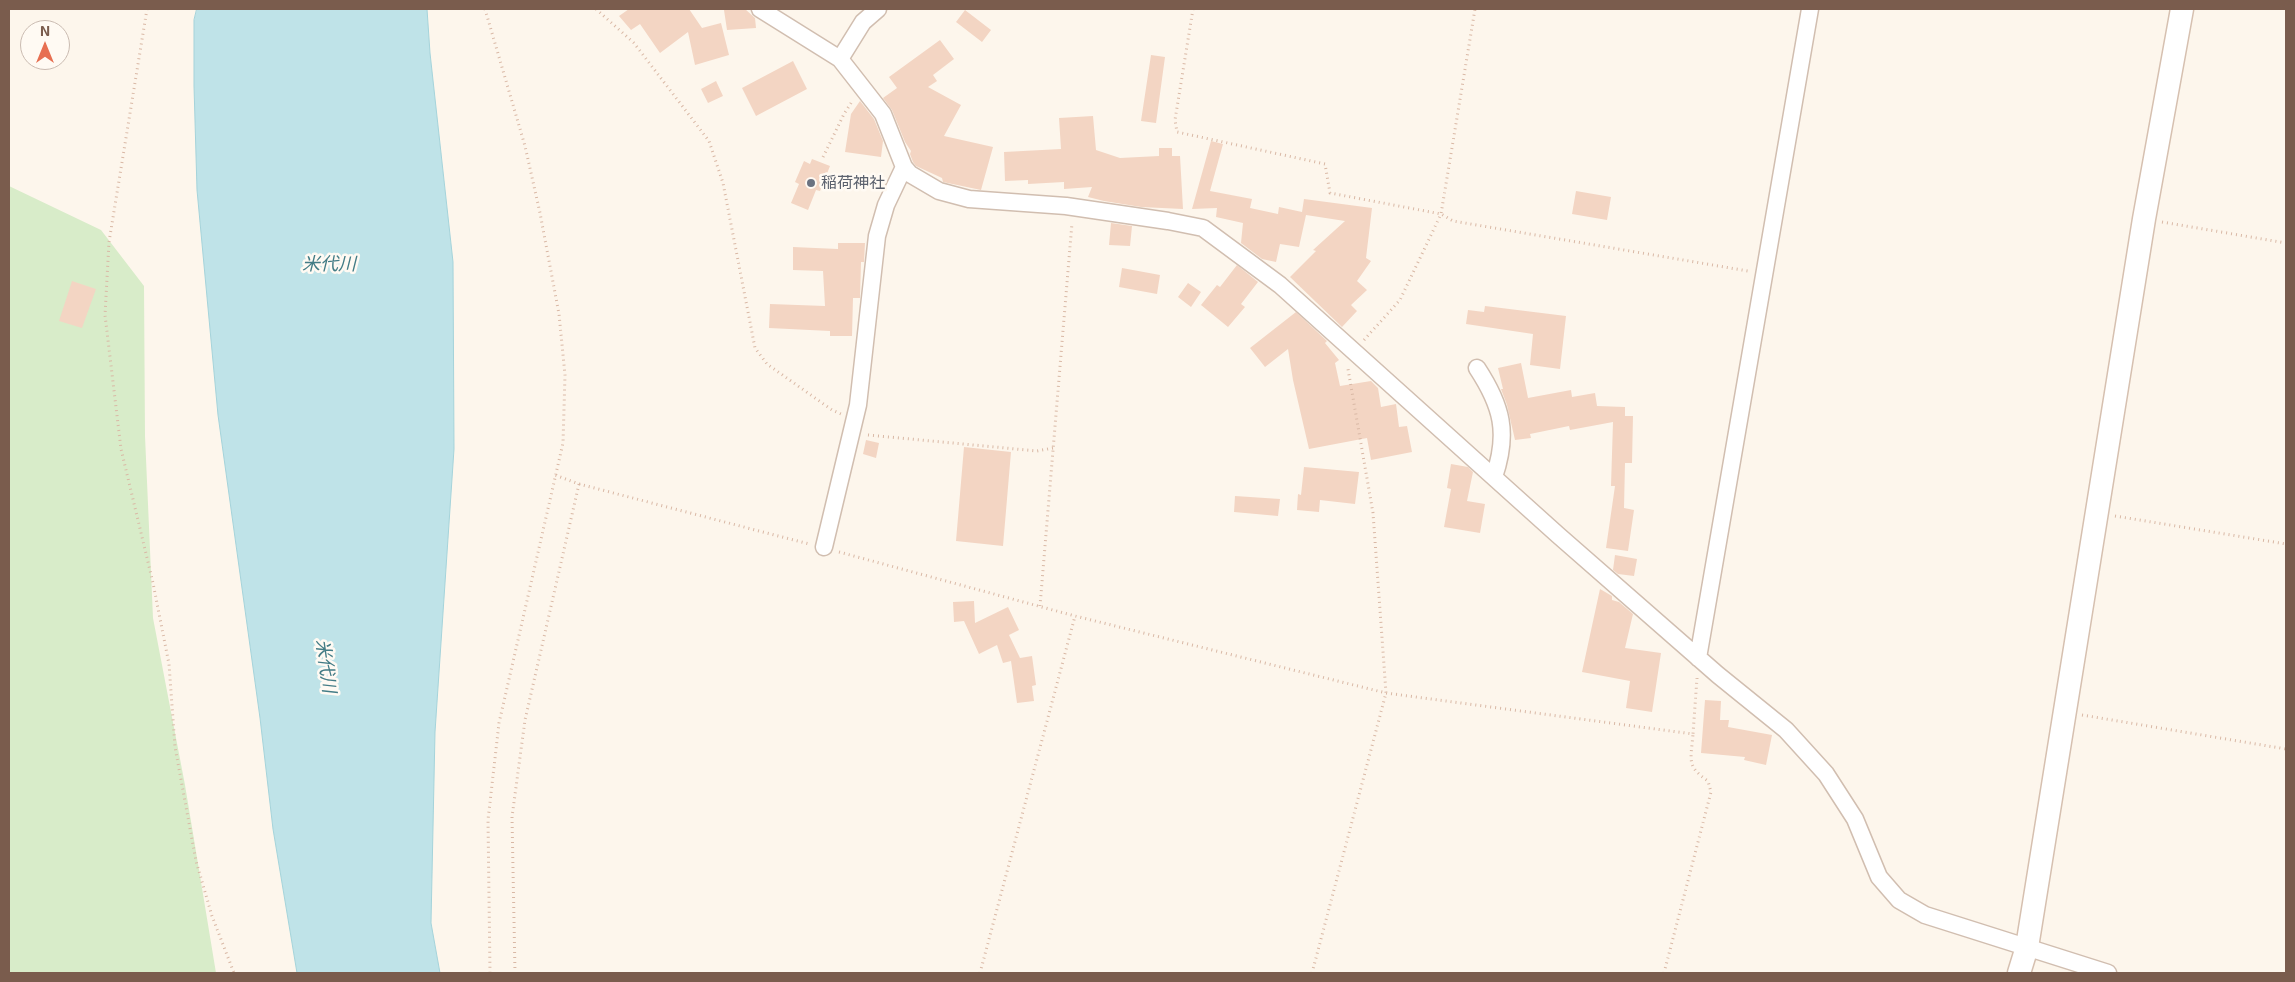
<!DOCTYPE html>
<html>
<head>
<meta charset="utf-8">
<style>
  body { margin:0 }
  #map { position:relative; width:2295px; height:982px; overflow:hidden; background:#fdf6ec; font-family:"Exo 2",sans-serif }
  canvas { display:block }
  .frame { position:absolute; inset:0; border:10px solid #7a5c4d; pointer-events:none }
  .north { position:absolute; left:20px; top:20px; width:50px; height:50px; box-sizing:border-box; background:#fffaf3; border:1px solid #cabbb1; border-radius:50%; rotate:0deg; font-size:14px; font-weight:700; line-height:20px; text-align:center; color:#7a5c4d }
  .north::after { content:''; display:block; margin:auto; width:18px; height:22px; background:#e76f51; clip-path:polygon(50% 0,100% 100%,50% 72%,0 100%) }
</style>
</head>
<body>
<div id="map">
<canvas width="2295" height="982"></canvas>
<div class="frame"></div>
<div class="north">N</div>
</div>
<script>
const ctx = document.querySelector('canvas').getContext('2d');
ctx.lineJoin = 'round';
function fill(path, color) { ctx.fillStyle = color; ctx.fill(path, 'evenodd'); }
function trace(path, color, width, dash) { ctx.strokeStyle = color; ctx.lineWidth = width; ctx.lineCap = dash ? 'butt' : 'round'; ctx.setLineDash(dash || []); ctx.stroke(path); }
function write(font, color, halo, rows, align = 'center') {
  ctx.font = font + ' "Exo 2","Noto Sans JP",sans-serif'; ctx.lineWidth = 5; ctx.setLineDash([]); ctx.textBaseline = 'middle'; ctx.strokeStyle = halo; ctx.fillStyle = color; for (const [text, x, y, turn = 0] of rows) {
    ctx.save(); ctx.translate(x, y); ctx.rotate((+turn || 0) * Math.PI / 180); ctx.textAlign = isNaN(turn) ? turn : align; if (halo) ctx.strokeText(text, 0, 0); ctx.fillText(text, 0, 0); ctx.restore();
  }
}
fill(new Path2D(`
  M9 186 101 230 144 286 145 436 153 618 185 785 216 973H9Z`), '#d8ecc9');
const water = new Path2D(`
  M197 9H427L430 53 453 262 454 449 435 732 431 923 440 973H297L273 829 260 718 218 415 197 190 194 86V20Z`);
fill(water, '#bfe3e8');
trace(water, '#a5d3da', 1);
fill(new Path2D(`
  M629 9H689L702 28 721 23 729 55 695 65 688 32 660 53 640 24 631 30 619 16Z
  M745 9 755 18 756 28 727 30 724 10Z
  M965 10 991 30 982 42 956 22Z
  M940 40 954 59 933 75 937 81 928 87 961 105 944 136 993 147 981 190 943 182 942 178 916 166 913 162 910 154 911 151 905 142 892 110 883 98 897 88 889 77Z
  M1151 55 1165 57 1156 123 1141 121Z
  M793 61 807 89 756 116 742 88Z
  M716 81 723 96 708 103 701 89Z
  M860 101 874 119 883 141 881 157 845 152 851 114Z
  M1093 116 1096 150 1120 158 1159 156V148H1172V156H1180L1183 209 1141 207 1104 201 1088 197 1092 187 1064 189V182L1028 184V180L1005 181 1004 152 1061 149 1059 118Z
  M1211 141 1223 144 1210 191 1252 199 1250 208 1278 214 1279 207 1302 212 1304 199 1372 208 1366 258 1371 261 1357 281 1367 290 1351 305 1357 311 1342 327 1290 277 1316 251 1313 250 1345 221 1306 215 1299 247 1280 244 1276 262 1262 259 1241 243 1243 223 1216 217 1217 208 1192 209Z
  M812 159 830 166 820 191 816 190 808 210 791 203 799 184 795 182 804 161 810 164Z
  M1576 191 1611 197 1607 220 1572 214Z
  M1111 223 1132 226 1130 246 1109 245Z
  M838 243H865L864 262H861L860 298H853L852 336H830V331L769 328 770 304 825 306 823 271 793 270V247L838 249Z
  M1237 265 1258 282 1241 304 1245 307 1228 327 1201 305 1217 285 1220 287Z
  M1122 268 1160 275 1157 294 1119 287Z
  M72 281 96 289 82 328 59 321Z
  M1188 283 1201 292 1191 307 1178 297Z
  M1485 306 1566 316 1560 369 1530 365 1533 334 1466 324 1468 310 1484 312Z
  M1296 312 1327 341 1325 343 1339 360 1335 363 1340 386 1371 381 1378 388 1381 407 1396 404 1399 427 1407 426 1412 452 1371 460 1367 438 1309 449 1293 380 1288 349 1265 367 1250 348Z
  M1521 363 1528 398 1571 390 1572 397 1595 393 1597 406 1625 407V416H1633L1632 463H1625L1624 508 1634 510 1628 551 1606 548 1615 486H1611L1613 422 1570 430 1569 426 1530 434 1531 438 1515 440 1507 405 1501 389H1503L1498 368Z
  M866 440 879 443 876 458 863 454Z
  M964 447 1011 452 1003 546 956 541Z
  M1451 464 1468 467 1473 472 1467 501 1485 504 1480 533 1444 527 1451 489 1447 488Z
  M1304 467 1359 472 1355 504 1320 500 1319 512 1297 510 1298 494 1301 495Z
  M1235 496 1280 499 1278 516 1234 512Z
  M1615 555 1637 559 1634 576 1618 574 1613 570Z
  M1600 589 1612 596V600L1619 602 1633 614 1625 648 1661 653 1652 712 1626 708 1630 681 1582 672Z
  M974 601 975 623 1008 607 1019 630 1009 635 1020 658 1032 656 1036 685 1032 686 1034 701 1017 703 1011 661 1003 663 997 645 979 654 964 621 954 622 953 602Z
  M1705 700 1721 701 1720 720H1729L1728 727 1772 735 1766 765 1744 760 1745 757 1701 753Z`), '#f3d5c3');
const street = new Path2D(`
  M760 9 840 59 883 114 904 167 910 174 939 191 969 199 1066 206 1168 221 1203 228 1280 285 1558 535 1718 675 1786 730 1826 774 1855 819 1879 877 1899 900 1925 915 2108 973
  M840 59 863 22 878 9
  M1477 368C1502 406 1509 433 1494 477
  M824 547 858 405 877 236 886 205 904 167
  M1698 658 1810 9`);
const secondary = new Path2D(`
  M2019 973 2027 947 2144 219 2182 9`);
trace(street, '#d1beb0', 19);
trace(secondary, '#d6c0b0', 25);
trace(new Path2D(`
  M147 9 109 242 105 315 121 449 153 583 169 664 175 747 196 861 212 916 234 973
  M485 9 525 146 540 213 559 314 565 375 563 443 499 723 488 820 490 973
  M596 9 634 43 709 141 723 183 755 348 767 364 832 410 841 414
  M1193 9 1175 120 1177 132 1325 164 1330 193 1441 214 1453 221 1748 271
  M823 157 844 114 853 100
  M2162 222 2286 243
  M1364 340 1400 300 1441 214 1475 9
  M868 435 1037 451 1053 448
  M579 484 809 544
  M2115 516 2286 544
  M839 552 1075 616 1386 693 1693 734 1697 678
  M1040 606 1072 223
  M2082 715 2286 749
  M515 973 512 817 525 720 579 484 555 475
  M980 973 1075 616
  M1312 973 1386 693 1373 513 1348 369
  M1664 973 1711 792 1708 781C1686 766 1691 760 1693 734`), '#d9b8a5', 3, [1, 4]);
trace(street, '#fff', 16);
trace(secondary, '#fff', 22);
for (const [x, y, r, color] of [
  [811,183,5,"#6b7280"]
]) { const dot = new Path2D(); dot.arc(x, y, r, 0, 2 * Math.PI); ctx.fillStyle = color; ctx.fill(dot); trace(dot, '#fffaf3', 2); }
write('16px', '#5b616d', '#fffaf3', [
  ["稲荷神社",821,183]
], 'left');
write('italic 18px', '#437c86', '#fffaf3', [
  ["米代川",329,264],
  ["米代川",326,666,82]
]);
</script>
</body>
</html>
